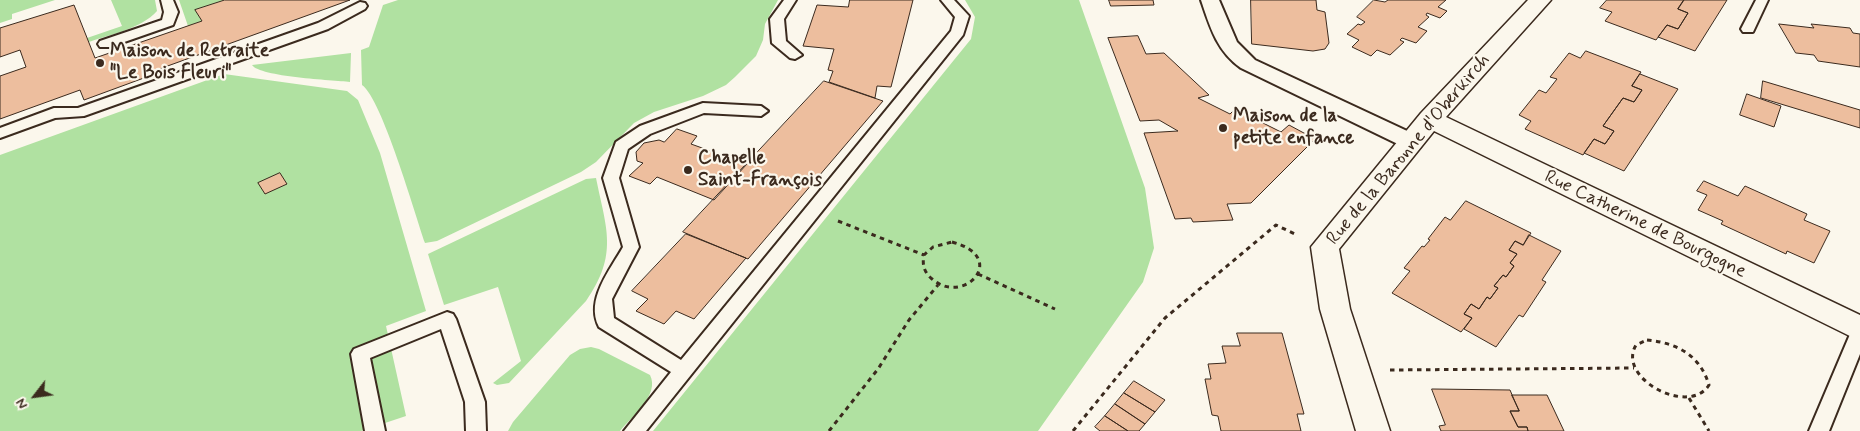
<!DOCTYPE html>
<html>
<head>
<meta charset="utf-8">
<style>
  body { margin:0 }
  #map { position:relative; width:1860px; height:431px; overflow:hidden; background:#fbf7ec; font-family:Mynerve,sans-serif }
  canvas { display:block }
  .north { position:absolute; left:10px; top:371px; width:50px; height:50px; -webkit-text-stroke:4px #fbf7ec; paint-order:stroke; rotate:240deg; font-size:14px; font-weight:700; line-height:20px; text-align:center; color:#3b2a1e }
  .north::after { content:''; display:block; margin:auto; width:18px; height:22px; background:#3b2a1e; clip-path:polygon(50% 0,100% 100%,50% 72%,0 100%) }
</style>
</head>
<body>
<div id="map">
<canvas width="1860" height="431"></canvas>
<div class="north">N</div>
</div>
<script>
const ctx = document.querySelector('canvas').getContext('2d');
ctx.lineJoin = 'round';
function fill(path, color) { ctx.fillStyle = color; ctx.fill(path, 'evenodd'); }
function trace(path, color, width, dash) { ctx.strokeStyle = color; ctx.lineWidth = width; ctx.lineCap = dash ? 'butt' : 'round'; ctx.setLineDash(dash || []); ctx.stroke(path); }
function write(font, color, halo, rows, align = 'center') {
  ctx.font = font + ' Mynerve,sans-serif'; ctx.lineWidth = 4.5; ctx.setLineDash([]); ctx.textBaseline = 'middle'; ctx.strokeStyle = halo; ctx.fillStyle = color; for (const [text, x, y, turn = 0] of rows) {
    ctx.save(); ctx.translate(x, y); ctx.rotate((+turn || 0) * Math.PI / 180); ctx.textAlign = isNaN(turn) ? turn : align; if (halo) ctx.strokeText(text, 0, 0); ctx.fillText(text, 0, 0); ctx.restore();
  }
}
fill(new Path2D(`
  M0 0H55L12 14V19L0 23Z
  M111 0H155L157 11C141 29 111 34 89 42L87 38 122 26Z
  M179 0H225L196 10 202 21 188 26Z
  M398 0H778L765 24 763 40 756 56 735 77 726 85 703 96 654 112 634 123 596 162 581 172 437 241 425 243C415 214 382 99 362 85L361 50 369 47 383 5Z
  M965 0H1079L1145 188 1154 248 1143 282 1038 431H653L971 39 975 17Z
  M351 53 350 82C333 80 260 77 252 65Z
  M224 74 347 91 358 100 380 153 426 311 386 326 406 416 361 431H0V155Z
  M596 178C606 228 619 254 586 301L509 383 497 385 493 383 521 361 498 287 444 305 428 254 586 179Z
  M591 347 599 349 650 375C660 395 632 416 620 431H508L513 422 570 355 580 349Z`), '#b0e1a1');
const building = new Path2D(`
  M225 0H350L151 72 152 75 84 100 80 90 0 119V76L26 67 20 50 0 57V28L74 5 95 58 202 21 195 10Z
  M850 0H913L891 87 877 86 875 98 829 82 833 71 828 70 834 49 803 46 817 5 848 7Z
  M1109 0H1153L1154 5 1111 6Z
  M1251 0H1316L1317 10 1325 12 1329 43 1325 49 1313 51 1252 44Z
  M1374 0 1385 2 1388 0H1446L1438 7 1447 11 1440 18 1427 13 1426 15 1429 17 1418 27 1427 31 1416 43 1402 38 1400 40 1404 42 1390 55 1377 50 1371 56 1352 47 1359 40 1347 34 1358 24 1361 25 1365 22 1357 17Z
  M1607 0H1684L1678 9 1688 13 1678 29 1667 25 1656 40 1605 21 1612 12 1600 8Z
  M1684 0H1727L1695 51 1658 37 1667 25 1678 29 1688 13 1678 9Z
  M1779 24 1814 28 1811 24 1850 28 1853 33 1860 34V67L1818 61 1814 55 1796 53Z
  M1138 36 1146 54 1164 53 1209 95 1198 98 1230 114 1235 109 1281 132 1289 125 1315 139 1251 203 1227 204 1233 220 1193 222 1191 218 1175 219 1144 133 1178 131 1159 120 1140 121 1108 38Z
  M1586 51 1641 72 1632 86 1642 90 1634 102 1623 98 1603 126 1614 131 1605 144 1594 139 1583 155 1525 129 1531 121 1519 115 1539 90 1546 93 1557 79 1550 77 1569 53 1580 58Z
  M1640 74 1678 89 1624 171 1584 153 1594 139 1605 144 1614 131 1603 126 1623 98 1634 102 1642 90 1632 86Z
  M824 81 883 101 748 259 683 232Z
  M1763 81 1860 110V128L1761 98Z
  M1747 94 1781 106 1774 127 1740 115Z
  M677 129 697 136 691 144 747 164 714 200 657 177 650 184 629 176 643 163 637 161 636 152 644 143 659 140 664 142Z
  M280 173 287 184 265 194 258 183Z
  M1704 181 1738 196 1745 186 1807 214 1804 220 1830 231 1814 263 1787 251 1786 254 1721 224 1723 221 1698 210 1707 195 1697 191Z
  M1466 201 1531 233 1523 245 1515 241 1509 250 1517 254 1510 263 1514 266 1506 277 1503 275 1494 286 1498 288 1490 299 1487 297 1479 309 1471 304 1464 314 1472 318 1461 332 1392 293 1410 271 1404 268 1422 246 1424 247 1430 240 1428 239 1445 217 1450 220Z
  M686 234 746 258 694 319 676 311 664 324 636 311 648 299 632 291Z
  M1529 235 1561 251 1542 280 1546 282 1523 317 1519 315 1496 347 1464 329 1472 318 1464 314 1471 304 1479 309 1487 297 1490 299 1498 288 1494 286 1503 275 1506 277 1514 266 1510 263 1517 254 1509 250 1515 241 1523 245Z
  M1237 333H1282L1304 414H1297L1301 431H1221L1218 416 1212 415 1205 379H1211L1208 364 1226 363 1222 346H1240Z
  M1134 381 1165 400 1155 412 1124 393Z
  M1432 389 1510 390 1519 411H1510L1518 427H1527L1528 431H1441L1439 426 1445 425Z
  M1124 393 1155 412 1145 424 1115 404Z
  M1512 395H1547L1564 431H1528L1527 427H1518L1510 411H1519Z
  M1115 404 1145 424 1139 431H1128L1105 416Z
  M1105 416 1128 431H1100L1095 427Z`);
fill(building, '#edbe9e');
trace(building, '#3b2a1e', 1);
const service = new Path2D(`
  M161 0H173L178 12 173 25 110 47H100L98 44 100 41 162 20 164 12Z
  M784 0H796L784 19 786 41 802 55 795 59 790 58 772 43 770 19Z
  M941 0H954L969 16 963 35 646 431H624L671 372 599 327C585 300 610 270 623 247L603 178 616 142 640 126 703 103 761 106 768 111 761 116 704 113 650 134 628 149 619 178 639 247 612 299 614 318 681 360 951 31 955 17Z
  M1756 0H1768L1753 32H1743L1741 29Z
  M360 2 365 3 367 6 365 9 328 29 84 116 55 118 0 138V128L54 108H78L318 23Z
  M447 312 453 314 456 319 485 402 486 431H466L465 402 441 329 370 358 385 431H365L351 354 354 349Z
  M1860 325V354L1829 431H1809L1851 332 1854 327Z`);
const pedestrian = new Path2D(`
  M1201 0H1219L1237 42 1255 60 1420 137 1423 142 1420 147 1412 149 1404 147 1241 68C1217 51 1210 27 1201 0Z`);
const minor = new Path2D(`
  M1528 0H1551L1446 117 1860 315V341L1434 131 1339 249 1350 309 1390 431H1356L1320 309 1311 247 1421 113Z`);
trace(service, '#3b2a1e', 4);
trace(pedestrian, '#3b2a1e', 4);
trace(minor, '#3b2a1e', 3);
trace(new Path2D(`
  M838 221 924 255
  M952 242C1010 257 964 307 932 279 924 272 922 265 924 255L933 247Z
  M978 274 1055 309
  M1647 340C1677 343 1700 355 1709 385 1689 417 1616 378 1636 345Z
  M1390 370 1634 368
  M1689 398 1709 431
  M829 431 878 369 909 320 938 285
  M1073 431 1165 318 1276 225 1297 235`), '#3b2a1e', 3, [4.5, 4.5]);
fill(service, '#fbf7ec');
fill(pedestrian, '#fbf7ec');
fill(minor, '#fbf7ec');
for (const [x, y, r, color] of [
  [100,63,5,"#3b2a1e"],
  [1223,128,5,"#3b2a1e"],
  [688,170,5,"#3b2a1e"]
]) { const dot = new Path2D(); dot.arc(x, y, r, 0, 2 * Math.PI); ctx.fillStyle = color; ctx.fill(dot); trace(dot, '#fbf7ec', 2); }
write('bold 19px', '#3b2a1e', '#fbf7ec', [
  ["Maison de Retraite",110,52],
  ["\"Le Bois Fleuri\"",110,74],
  ["Maison de la",1233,117],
  ["petite enfance",1233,139],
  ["Chapelle",698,159],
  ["Saint-François",698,181]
], 'left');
write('19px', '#3b2a1e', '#fbf7ec', [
  ["Rue de la Baronne d'Oberkirch",1409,150,-50],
  ["Rue Catherine de Bourgogne",1645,225,26]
]);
</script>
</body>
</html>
